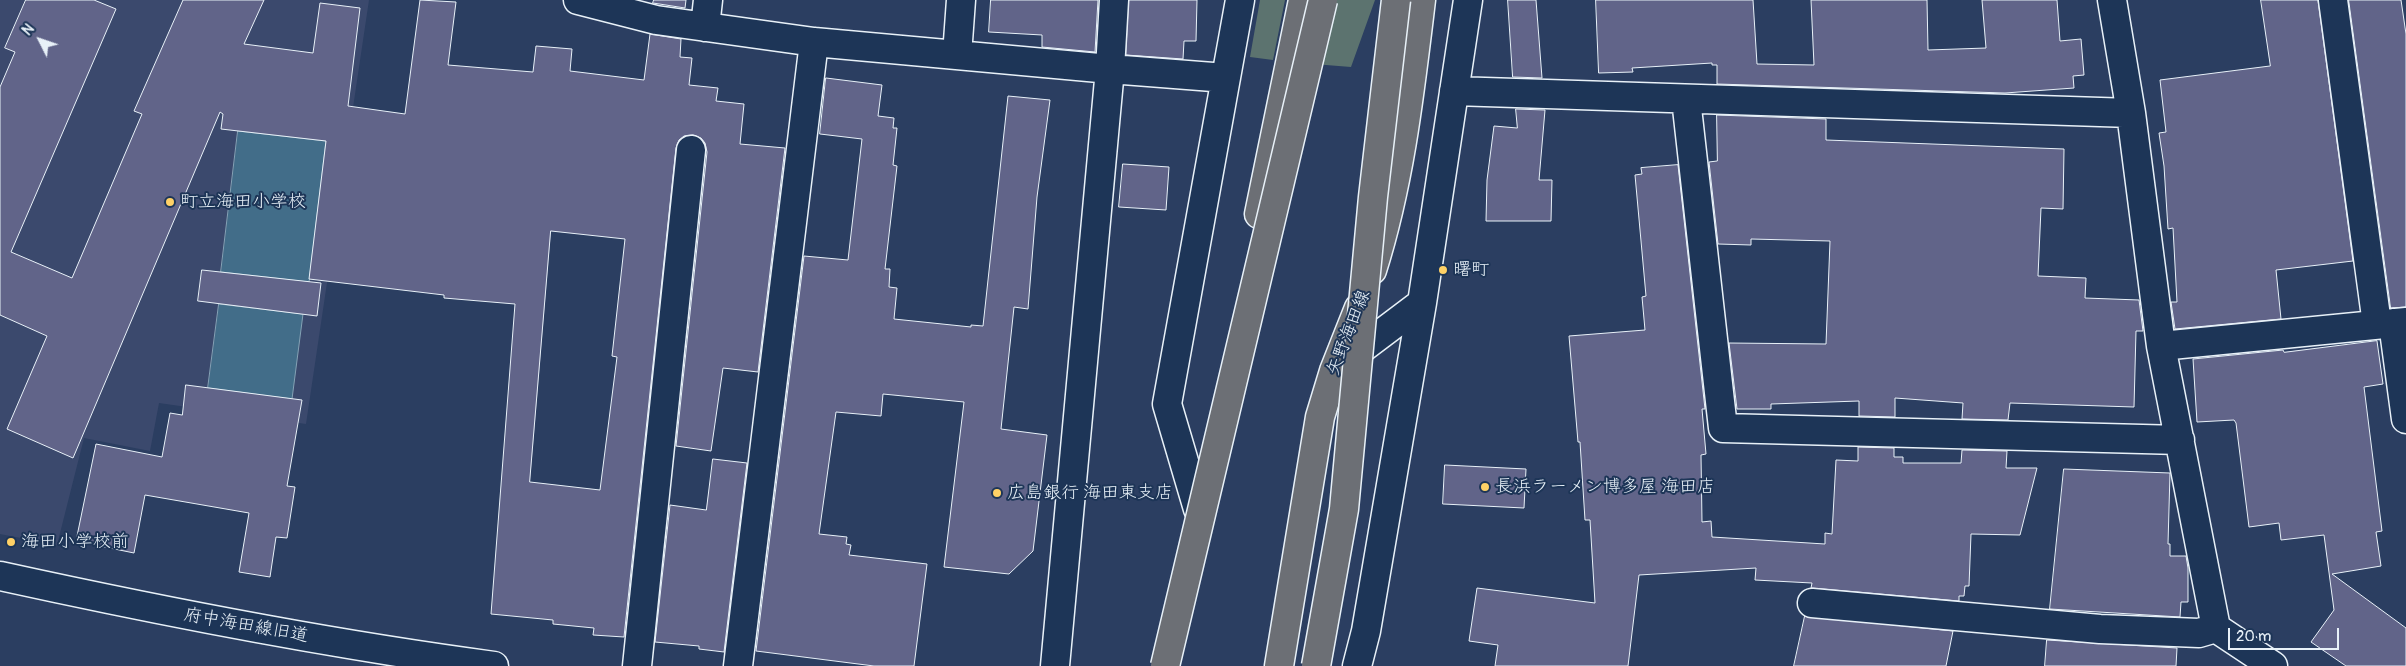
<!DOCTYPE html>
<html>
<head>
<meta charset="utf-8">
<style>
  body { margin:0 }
  #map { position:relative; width:2406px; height:666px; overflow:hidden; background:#2b3e61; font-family:Pangolin,sans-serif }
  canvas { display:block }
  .north { position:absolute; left:15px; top:15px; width:50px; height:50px; -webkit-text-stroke:4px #1d3557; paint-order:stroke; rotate:311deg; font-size:14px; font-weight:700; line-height:20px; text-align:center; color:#e8f1f8 }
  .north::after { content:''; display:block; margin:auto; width:18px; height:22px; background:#e8f1f8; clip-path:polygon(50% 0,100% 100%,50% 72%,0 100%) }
  .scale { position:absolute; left:2228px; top:628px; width:111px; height:22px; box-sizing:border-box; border:2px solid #e8f1f8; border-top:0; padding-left:6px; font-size:15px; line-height:18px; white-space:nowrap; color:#e8f1f8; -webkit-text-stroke:4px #1d3557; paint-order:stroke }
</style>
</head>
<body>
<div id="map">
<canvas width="2406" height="666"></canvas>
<div class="north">N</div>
<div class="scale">20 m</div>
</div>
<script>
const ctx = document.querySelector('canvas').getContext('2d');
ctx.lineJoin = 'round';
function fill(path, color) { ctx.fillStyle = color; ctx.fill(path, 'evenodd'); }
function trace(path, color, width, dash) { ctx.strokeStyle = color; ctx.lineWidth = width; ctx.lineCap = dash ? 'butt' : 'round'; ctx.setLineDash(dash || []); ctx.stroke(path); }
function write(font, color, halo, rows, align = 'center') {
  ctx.font = font + ' Pangolin,"Klee One",sans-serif'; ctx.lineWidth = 4; ctx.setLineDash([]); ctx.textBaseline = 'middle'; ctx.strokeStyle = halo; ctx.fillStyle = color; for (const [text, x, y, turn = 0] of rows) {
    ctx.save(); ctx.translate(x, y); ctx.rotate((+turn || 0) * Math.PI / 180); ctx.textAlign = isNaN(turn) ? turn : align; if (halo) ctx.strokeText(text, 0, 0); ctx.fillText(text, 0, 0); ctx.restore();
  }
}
fill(new Path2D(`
  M0 0H369L306 424 159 403 150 451 84 438 57 545 0 534Z`), '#3b496d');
fill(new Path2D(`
  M1260 0H1285L1273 60 1250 57Z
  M1315 0H1375L1351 67 1301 63Z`), '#5c736f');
const water = new Path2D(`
  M238 131 326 141 309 282 221 272Z
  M219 304 303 314 292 399 208 388Z`);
fill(water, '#426d89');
trace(water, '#84a2b5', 1);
const building = new Path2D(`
  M26 0H94L116 9 11 252 72 278 142 114 134 111 183 0H264L244 44 313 53 320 3 360 8 348 106 405 114 420 0 456 2 448 65 533 72 536 46 572 49 570 71 644 80 650 34 681 39 680 57 692 58 689 85 718 88 716 101 744 104 740 144 785 148 758 372 723 368 711 451 676 446 707 152 705 143 701 138 693 135 684 136 679 140 676 148 624 637 593 635 594 628 553 624V620L491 614 515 304 444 298V295L309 279 326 141 221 129 223 114 220 112 73 458 7 429 47 336 0 315V87L15 52 5 48ZM551 231 625 239 612 356 617 357 600 490 530 482Z
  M654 0H686L685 8 653 3Z
  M991 0H1098L1095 52 1042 47V35L989 32Z
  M1129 0H1197L1196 41H1184L1183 59 1126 55Z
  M1508 0H1536L1542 78 1513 77Z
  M1596 0H1753L1757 64 1814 65 1811 0H1927L1928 50 1986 48 1982 0H2057L2060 41 2081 39 2084 75 2073 76 2074 88 2005 93 1717 84V65H1712V63L1632 68 1633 72 1599 73Z
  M2261 0H2318L2353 261 2276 270 2281 319 2175 329 2171 302H2177L2173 228 2168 229 2164 166 2159 133 2166 132 2160 80 2270 66Z
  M2349 0H2401L2406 34V307L2391 308Z
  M826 78 882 85 878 116 894 118 893 128H897L893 165 897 166 885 269H890L889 287 897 288 894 319 971 327V325L983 326 1008 96 1050 100 1037 197 1028 309 1014 307 1001 429 1047 435 1033 551 1009 574 944 567 964 402 883 394 881 416 836 412 819 534 847 537 846 544 851 545 849 555 927 564 914 666H874L756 651 804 256 848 260 862 139 820 134Z
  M1516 109 1545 110 1539 180H1552L1551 221H1486L1487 180 1494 126 1517 128Z
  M1717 115 1826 119V140L2064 149 2063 209 2041 208 2038 276 2086 278 2085 298 2139 300 2143 331H2136L2134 407 2010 403 2008 420 1962 419 1963 403 1895 398V417L1859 416V401L1771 404V409H1737L1729 343 1826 344 1830 241 1751 239V245L1718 244 1709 162 1717 161Z
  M1123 164 1169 167 1166 210 1119 207Z
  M1678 165 1705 409H1702L1706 454 1701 455 1702 522 1711 521 1712 537 1825 544V533L1832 534 1836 460 1858 461V447L1894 448V457H1903V463H1961L1962 450 2007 451 2006 468H2037L2020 535 1971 534 1969 586H1965L1964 596H1959V601L1811 588 1812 583 1755 580 1756 568 1639 575 1628 666H1495L1498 645 1469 641 1477 588 1595 603 1590 520H1585L1580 442H1578L1569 336 1645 330 1642 297 1646 296 1635 175 1642 174 1641 168Z
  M202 270 321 283 317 316 198 301Z
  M2377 341 2383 384 2364 387 2382 531 2376 532 2381 566 2332 574 2406 628V666H2346L2311 642 2334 610 2324 535 2281 540 2279 523 2249 527 2236 423 2234 420 2197 422 2193 359 2283 350 2284 352Z
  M186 385 302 400 287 486 295 487 287 538 276 537 270 577 239 572 249 513 145 495 134 553 76 541 96 444 162 457 170 413 182 415Z
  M713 459 747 463 724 652 699 649V646L655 642 670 505 706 510Z
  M1445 465 1526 469 1524 508 1443 504Z
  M2064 469 2170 473 2168 544H2170V556H2186L2188 568V602H2181L2180 617 2050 609Z
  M1805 616 1953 631 1946 666H1794Z
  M2047 640 2177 648 2176 666H2045Z`);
fill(building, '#616489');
trace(building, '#e8f1f8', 1);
const minor = new Path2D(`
  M578 0 656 20 814 42 1110 69 1226 78
  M2112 0 2131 113 2161 346 2216 628 2273 666
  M2333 0 2377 324
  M705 27 708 0
  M957 55 961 0
  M1454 91 2131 113
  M1686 99 1723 428 2180 440
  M2393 323 2406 419
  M2161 346 2406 322
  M1345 361 1422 303
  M1198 509 1167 404 1240 0
  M0 576C164 612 328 644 494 666
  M1812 603 2100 629 2199 633 2216 628
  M637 666 691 150
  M738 666 814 42
  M1055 666 1110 69 1114 0
  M1357 666 1366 631 1422 303 1468 0`);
const major = new Path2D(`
  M1259 214 1303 0
  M1372 270C1400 182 1410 91 1421 0
  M1279 666 1320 417 1334 371 1359 308`);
trace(minor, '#e8f1f8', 31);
trace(major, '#e8f1f8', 31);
trace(minor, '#1d3557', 28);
trace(major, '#6c6f75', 28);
const highwayBridge = new Path2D(`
  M1165 666 1323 0
  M1316 666 1344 509 1373 197 1396 0`);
trace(highwayBridge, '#e8f1f8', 31, []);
trace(highwayBridge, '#6c6f75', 28);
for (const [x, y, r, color] of [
  [170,202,5,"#ffd166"],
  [1443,270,5,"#ffd166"],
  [1485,487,5,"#ffd166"],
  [997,493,5,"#ffd166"],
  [11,542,5,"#ffd166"]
]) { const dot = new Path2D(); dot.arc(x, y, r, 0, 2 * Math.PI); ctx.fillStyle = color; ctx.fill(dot); trace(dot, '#1d3557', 2); }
write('18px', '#e8f1f8', '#1d3557', [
  ["町立海田小学校",180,202],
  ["曙町",1453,270],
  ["長浜ラーメン博多屋 海田店",1495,487],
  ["広島銀行 海田東支店",1007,493],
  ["海田小学校前",21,542]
], 'left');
write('18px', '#e8f1f8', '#1d3557', [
  ["矢野海田線",1349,333,-69],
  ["府中海田線旧道",246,626,10]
]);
</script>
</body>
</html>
